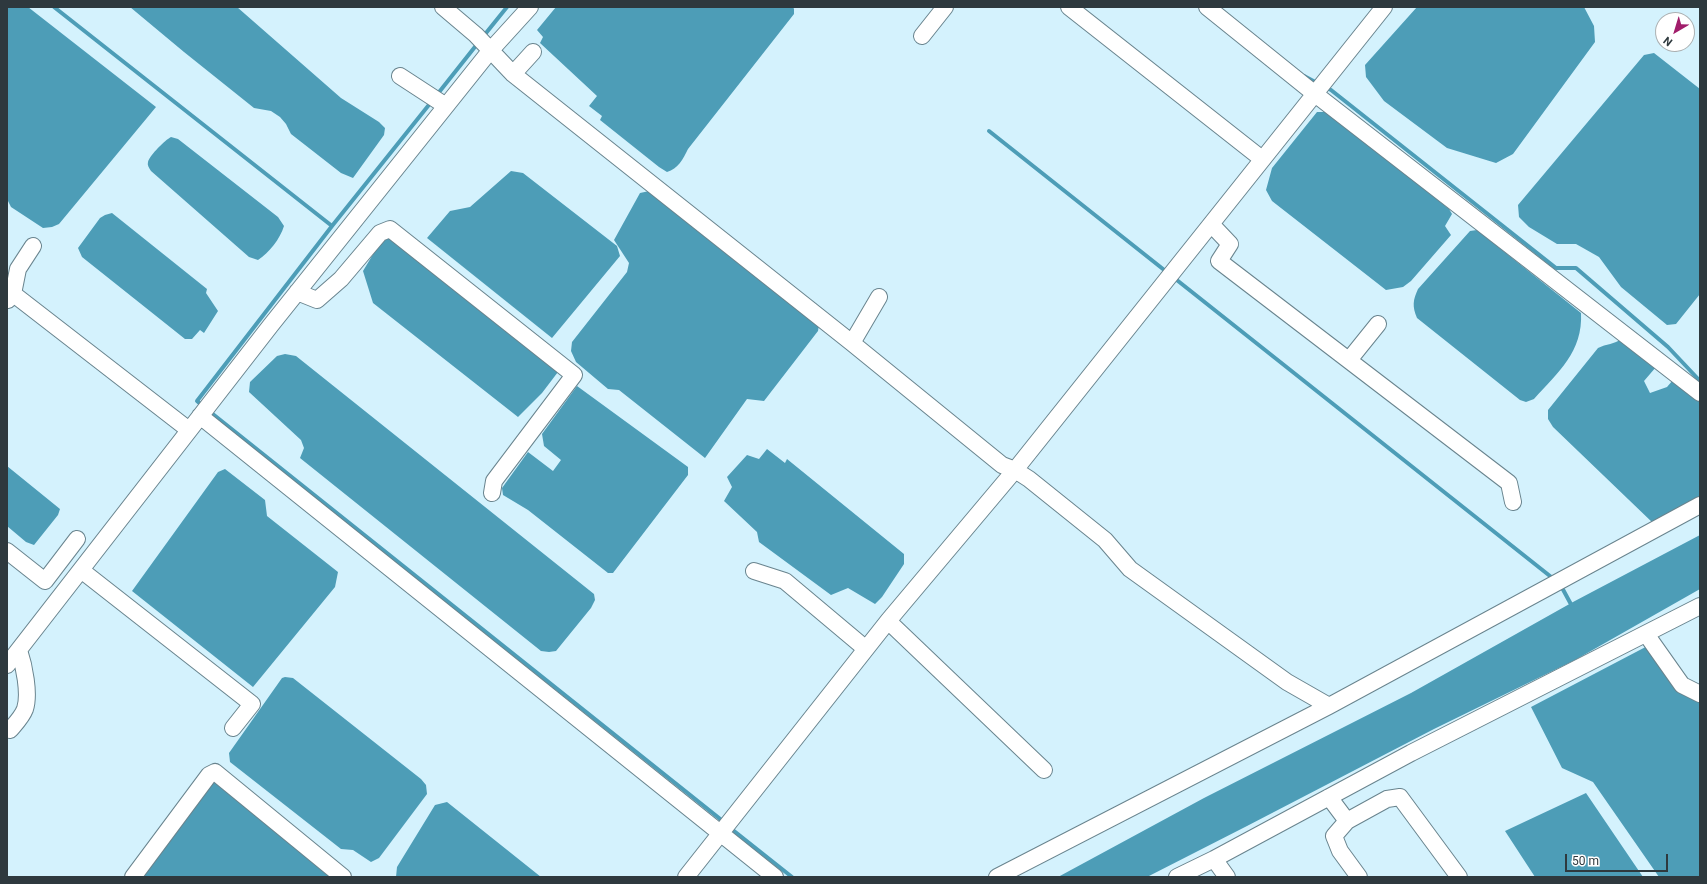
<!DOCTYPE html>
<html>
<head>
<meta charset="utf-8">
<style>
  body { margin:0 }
  #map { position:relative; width:1707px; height:884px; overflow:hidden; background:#d4f2fd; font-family:Roboto,sans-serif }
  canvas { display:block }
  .frame { position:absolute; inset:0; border:8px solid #2e393e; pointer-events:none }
  .north { position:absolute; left:1655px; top:12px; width:40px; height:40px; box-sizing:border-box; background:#fff; border:1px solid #abb0b2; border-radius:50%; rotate:218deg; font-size:11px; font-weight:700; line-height:16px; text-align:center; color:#2e393e }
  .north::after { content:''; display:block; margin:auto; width:14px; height:18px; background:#a11d6b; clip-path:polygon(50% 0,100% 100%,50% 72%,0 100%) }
  .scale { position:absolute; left:1565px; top:854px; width:103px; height:18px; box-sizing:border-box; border:2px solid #2e393e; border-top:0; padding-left:5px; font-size:12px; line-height:14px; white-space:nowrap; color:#2e393e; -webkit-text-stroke:3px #fff; paint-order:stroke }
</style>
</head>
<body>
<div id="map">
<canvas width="1707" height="884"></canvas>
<div class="frame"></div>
<div class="north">N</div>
<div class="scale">50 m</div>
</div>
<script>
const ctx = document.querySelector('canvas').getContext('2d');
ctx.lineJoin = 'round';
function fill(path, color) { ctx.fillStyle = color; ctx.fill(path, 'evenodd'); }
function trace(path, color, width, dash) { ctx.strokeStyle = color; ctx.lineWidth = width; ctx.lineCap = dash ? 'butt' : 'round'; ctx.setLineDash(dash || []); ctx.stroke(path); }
fill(new Path2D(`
  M7 7H28L156 107 59 224 52 227 43 228 11 207 7 199Z
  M130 7H237L341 98 379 122 385 128 384 135 353 178 341 173 291 134 286 124 280 117 271 111 254 108 184 52Z
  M556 7H793L794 9V14L688 149C683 159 678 169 667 172L659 167 600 120 602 116 589 106 597 96 540 43 543 37 537 30Z
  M1417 7H1584L1594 26 1595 42 1513 154 1496 163 1447 148 1384 101 1366 77 1365 65Z
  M1654 53 1700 89V294L1676 324 1667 325 1621 287 1599 257 1576 244H1557L1529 227 1519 217 1518 205 1644 55Z
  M1317 112H1328L1449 209 1452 214 1445 226 1451 235 1411 281 1403 287 1386 290 1272 201 1266 190 1272 168Z
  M171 137 178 139 278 217 284 226C280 239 269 253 258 260L249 257 151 171C149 168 147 165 148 162 150 155 165 140 171 137Z
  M511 171 523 173 617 246 620 256 552 338 427 238 450 211 470 207Z
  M654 190 819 325 818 331 764 401 747 399 705 458 619 390 608 389 576 362 571 351 572 342 627 272 629 263 614 240 640 193Z
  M112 213 207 289 206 293 218 311 204 333 200 330 192 339H185L82 257 78 248 100 218 105 215Z
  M1477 230 1581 313C1583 352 1558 372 1534 399L1526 402 1520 400 1417 318C1412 306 1413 300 1418 289L1470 231Z
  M387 231 561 368 542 393 518 417 373 303 363 271Z
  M1621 339 1656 367 1644 381 1650 393 1667 387 1673 380 1700 401V507L1654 524 1553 427 1548 419V410L1598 348C1606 344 1615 344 1621 339Z
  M285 354 296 356 594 594 595 600 591 608 556 651 549 652 541 651 300 458 304 448 301 440 249 392 250 382 277 356Z
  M577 386 688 467V475L613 573H608L528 510 503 495 502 488 528 452 553 471 561 460 544 446 542 434Z
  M767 449 785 463 787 459 904 554V564L882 597 875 604 848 588 831 595 759 542 757 532 724 501 732 487 727 477 747 455 759 459Z
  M7 466 60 509 58 515 34 545 26 542 7 526Z
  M225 469 265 500 267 516 338 572 335 587 253 687 132 591 218 472Z
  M1700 535V589L1575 660 1434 729 1247 826 1147 877H1058L1204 798 1411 693 1573 602Z
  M1657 641 1700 702V877H1659L1593 782 1562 768 1531 707Z
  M285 677 293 678 421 779 426 785 427 794 379 858 371 862 353 850 341 849 230 762 229 753 282 678Z
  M208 774 340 877H127Z
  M1586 793 1643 877H1535L1505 831Z
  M447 802 541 877H396L397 867 435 805Z`), '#4d9db7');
trace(new Path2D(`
  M54 7 332 226 197 401 204 407
  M482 38 507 7
  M1304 76 1319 84
  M1325 87 1331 90 1556 268H1576L1668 347 1700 381
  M436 96 478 43
  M989 131 1168 273
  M332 226 432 101
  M1173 277 1555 580
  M209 411 724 822
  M1560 584 1573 608
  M729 827 792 877`), '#4d9db7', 4);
const minor = new Path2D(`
  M443 7 476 35 513 74 852 343 1002 465 1015 470 1029 479 1105 540 1130 569 1287 682 1329 706
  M1069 7 1262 159
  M1207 7 1315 94 1700 393
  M922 36 945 7
  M513 74 533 52
  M400 76 446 106
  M1211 224 1230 244 1219 261 1509 483 1513 502
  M7 289 189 430
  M297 292 317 300 341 279 380 233 390 229 574 375 494 481 492 493
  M8 300 13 294 18 269 33 246
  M852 343 879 297
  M1349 360 1378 324
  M200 416 775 877
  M7 551 45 581 77 539
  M81 570 252 704 233 728
  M754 571 785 581 866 649
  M888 621 1044 770
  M1646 634 1682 685 1700 694
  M7 665 271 325 490 51 530 7
  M10 730C15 724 22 717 25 709 30 694 24 665 19 650
  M1329 797 1347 821
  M1214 859 1227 877
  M133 877 209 775 215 772 343 877
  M686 877 888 621 1015 470 1384 7
  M997 877 1329 706 1700 505
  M1177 877 1214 859 1411 753 1700 606
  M1359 877 1340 851 1334 836 1347 821 1387 799 1400 797 1459 877`);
trace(minor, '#69848e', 18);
trace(minor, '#fff', 16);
</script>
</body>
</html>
